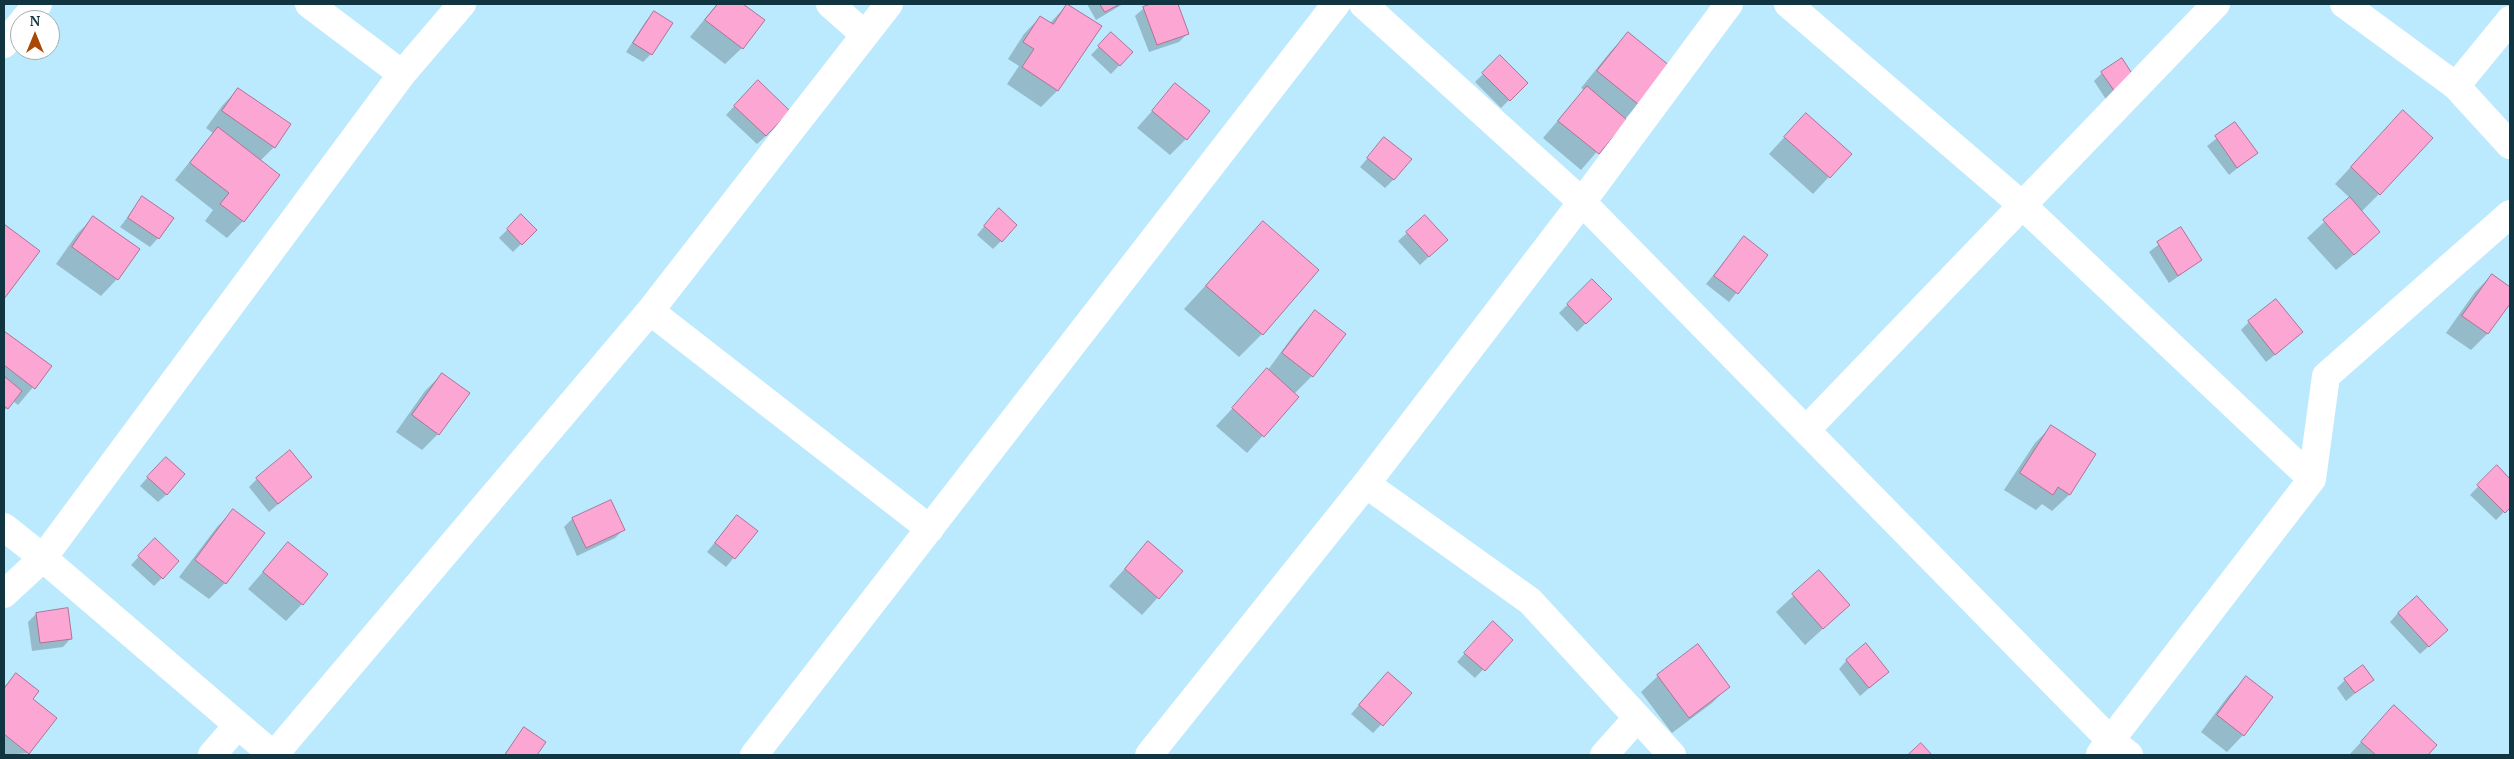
<!DOCTYPE html>
<html>
<head>
<meta charset="utf-8">
<style>
  body { margin:0 }
  #map { position:relative; width:2514px; height:759px; overflow:hidden; background:#bbe9fd; font-family:"PT Serif",serif }
  canvas { display:block }
  .frame { position:absolute; inset:0; border:5px solid #113441; pointer-events:none }
  .north { position:absolute; left:10px; top:10px; width:50px; height:50px; box-sizing:border-box; background:#fff; border:1px solid #a0aeb3; border-radius:50%; rotate:0deg; font-size:14px; font-weight:700; line-height:20px; text-align:center; color:#113441 }
  .north::after { content:''; display:block; margin:auto; width:18px; height:22px; background:#aa4906; clip-path:polygon(50% 0,100% 100%,50% 72%,0 100%) }
</style>
</head>
<body>
<div id="map">
<canvas width="2514" height="759"></canvas>
<div class="frame"></div>
<div class="north">N</div>
</div>
<script>
const ctx = document.querySelector('canvas').getContext('2d');
ctx.lineJoin = 'round';
function fill(path, color) { ctx.fillStyle = color; ctx.fill(path, 'evenodd'); }
function trace(path, color, width, dash) { ctx.strokeStyle = color; ctx.lineWidth = width; ctx.lineCap = dash ? 'butt' : 'round'; ctx.setLineDash(dash || []); ctx.stroke(path); }
fill(new Path2D(`
  M717 4H741L763 20 742 48 725 64 690 37Z
  M1087 4H1123L1096 20Z
  M1155 4H1177L1188 33 1179 42 1149 52 1135 16 1144 8Z
  M1067 5 1057 91 1041 107 1007 84 1019 66 1008 59 1024 34 1040 17 1050 23Z
  M654 13 651 54 643 62 626 52 646 21Z
  M1111 34 1131 53 1111 74 1091 55Z
  M1628 34 1638 104 1581 170 1543 138 1584 90 1581 88 1611 51Z
  M1500 57 1526 83 1501 108 1475 82Z
  M2102 73 2139 86 2111 107 2094 81Z
  M1175 85 1186 139 1170 155 1137 128Z
  M238 89 274 147 260 161 243 221 227 238 205 221 213 210 175 180 213 133 206 128 222 106Z
  M749 90 766 136 757 144 726 115Z
  M2235 124 2256 153 2229 175 2207 146Z
  M2387 128 2379 194 2361 212 2362 248 2336 270 2307 238 2350 198 2335 184Z
  M1790 131 1850 154 1813 194 1769 154Z
  M1384 139 1394 179 1385 188 1360 167Z
  M142 198 158 238 150 247 120 227Z
  M521 216 535 230 513 252 499 238Z
  M93 218 117 279 101 296 56 264 77 234Z
  M991 218 1001 241 993 249 977 235Z
  M1263 223 1262 334 1239 357 1184 309Z
  M4 225 38 251 4 297Z
  M2180 228 2201 260 2169 283 2149 252Z
  M1407 233 1438 248 1420 265 1398 241Z
  M1744 238 1767 255 1729 302 1706 284Z
  M2492 275 2510 288V301L2487 334 2471 350 2446 333 2475 292Z
  M1592 281 1610 299 1577 332 1559 313Z
  M1315 312 1344 334 1312 376 1294 394 1298 397 1247 453 1216 426 1267 371 1299 328Z
  M2249 322 2293 340 2266 362 2241 330Z
  M4 332 50 367 18 405 13 401 4 411Z
  M442 374 438 434 422 450 396 432 425 391Z
  M2051 427 2095 454 2069 495 2052 511 2042 504 2036 510 2004 490 2035 443Z
  M157 467 167 494 158 502 140 486Z
  M2497 467 2510 480V506L2496 520 2470 495Z
  M310 477 269 512 249 487 257 479Z
  M610 501 623 530 615 538 577 556 564 527 572 519Z
  M233 511 225 583 209 599 179 577 217 527Z
  M729 525 756 531 726 567 707 552Z
  M288 543 302 604 286 621 248 589Z
  M1148 543 1182 571 1142 615 1109 586Z
  M147 548 162 578 154 586 131 565Z
  M1819 572 1849 605 1805 645 1776 612Z
  M2398 613 2438 638 2420 654 2390 622Z
  M36 614 71 638 63 647 32 651 28 622Z
  M1485 631 1511 640 1475 678 1457 662Z
  M1847 660 1888 672 1860 696 1839 669Z
  M16 674 31 699 28 753 4 755V687Z
  M1658 676 1728 687 1712 703 1672 733 1641 692Z
  M2246 678 2243 735 2227 752 2201 732 2229 695Z
  M2372 679 2346 701 2337 688 2345 680Z
  M1379 682 1410 694 1373 733 1351 714Z
  M2394 707 2436 745 2427 755H2349Z
  M524 729 545 742 536 755H504Z`), '#0003');
const building = new Path2D(`
  M718 4H743L765 20 743 49 705 20Z
  M1067 4 1102 26 1058 91 1022 67 1034 49 1023 42 1040 16 1053 24Z
  M1100 4H1120L1105 12Z
  M1151 4H1178L1189 34 1157 45 1143 7Z
  M654 11 673 23 652 55 633 43Z
  M1111 32 1133 52 1120 66 1098 46Z
  M1628 32 1670 66 1639 105 1597 71Z
  M1500 55 1528 83 1510 101 1482 73Z
  M2122 58 2140 86 2120 99 2101 72Z
  M758 80 790 111 766 136 734 106Z
  M1175 83 1210 111 1187 140 1152 111Z
  M1587 86 1627 120 1599 154 1558 121Z
  M238 88 291 124 275 148 222 111Z
  M2403 110 2433 138 2380 195 2351 167Z
  M1806 113 1852 154 1830 178 1784 137Z
  M2235 122 2258 153 2237 168 2215 136Z
  M218 127 280 175 244 222 220 204 229 193 190 163Z
  M1384 137 1412 159 1394 180 1367 158Z
  M142 196 174 218 159 239 128 218Z
  M2350 197 2380 232 2354 255 2323 220Z
  M999 208 1017 225 1002 242 984 226Z
  M521 214 537 230 522 245 507 229Z
  M1425 215 1448 240 1429 257 1406 232Z
  M93 216 140 249 118 280 72 247Z
  M1263 221 1319 270 1263 335 1206 286Z
  M4 224 40 251 4 299Z
  M2181 227 2202 260 2178 276 2157 242Z
  M1744 236 1768 255 1738 294 1714 276Z
  M2492 274 2510 287V304L2488 334 2462 316Z
  M1592 279 1612 299 1586 324 1567 304Z
  M2276 299 2303 332 2275 355 2248 321Z
  M1315 310 1346 334 1313 377 1282 353Z
  M4 331 52 366 35 389 4 365Z
  M1267 368 1299 397 1264 437 1232 408Z
  M442 373 470 393 439 435 412 415Z
  M4 376 22 391 8 409 4 406Z
  M2051 425 2096 454 2070 495 2058 487 2053 495 2020 473Z
  M290 450 312 477 278 504 256 478Z
  M166 457 185 474 167 495 147 477Z
  M2497 465 2510 479V508L2505 513 2477 485Z
  M611 500 625 530 586 548 572 518Z
  M233 509 265 533 226 584 195 560Z
  M737 515 758 531 735 559 715 543Z
  M155 538 179 561 163 579 138 556Z
  M1148 541 1183 571 1159 599 1125 569Z
  M288 542 328 574 303 605 263 572Z
  M1819 570 1850 605 1823 629 1792 594Z
  M2417 596 2448 630 2429 647 2398 613Z
  M68 608 72 639 40 643 36 613Z
  M1493 621 1513 640 1485 671 1464 653Z
  M1866 643 1889 672 1869 688 1846 660Z
  M1698 644 1730 687 1689 718 1657 675Z
  M2363 665 2374 680 2355 693 2344 679Z
  M1388 672 1412 693 1383 726 1359 705Z
  M16 673 39 691 33 699 57 718 29 754 4 734V689Z
  M2246 676 2273 697 2244 736 2217 715Z
  M2394 705 2437 745 2428 755H2376L2361 742Z
  M524 727 546 742 537 755H505Z
  M1921 743 1932 755H1908Z`);
fill(building, '#fca6d4');
trace(building, '#b07193', 1);
trace(new Path2D(`
  M309 4 402 74
  M830 4 865 35
  M1363 4 1582 202 2110 740 2129 755
  M1788 4 2022 205 2312 479
  M24 20 38 4
  M4 44 20 25
  M2456 86 2510 20
  M650 311 930 529
  M1806 430 2216 4
  M1366 484 1530 601 1672 755
  M4 527 43 558 273 755
  M4 594 43 558 402 74 462 4
  M2100 754 2312 479 2326 376 2510 214
  M212 755 238 725
  M274 755 650 311 889 4
  M754 755 1336 4
  M1149 755 1366 484 1582 202 1729 4
  M1604 755 1637 718`), '#fff', 28);
trace(new Path2D(`
  M2344 4 2456 86 2510 145`), '#fff', 28);
</script>
</body>
</html>
